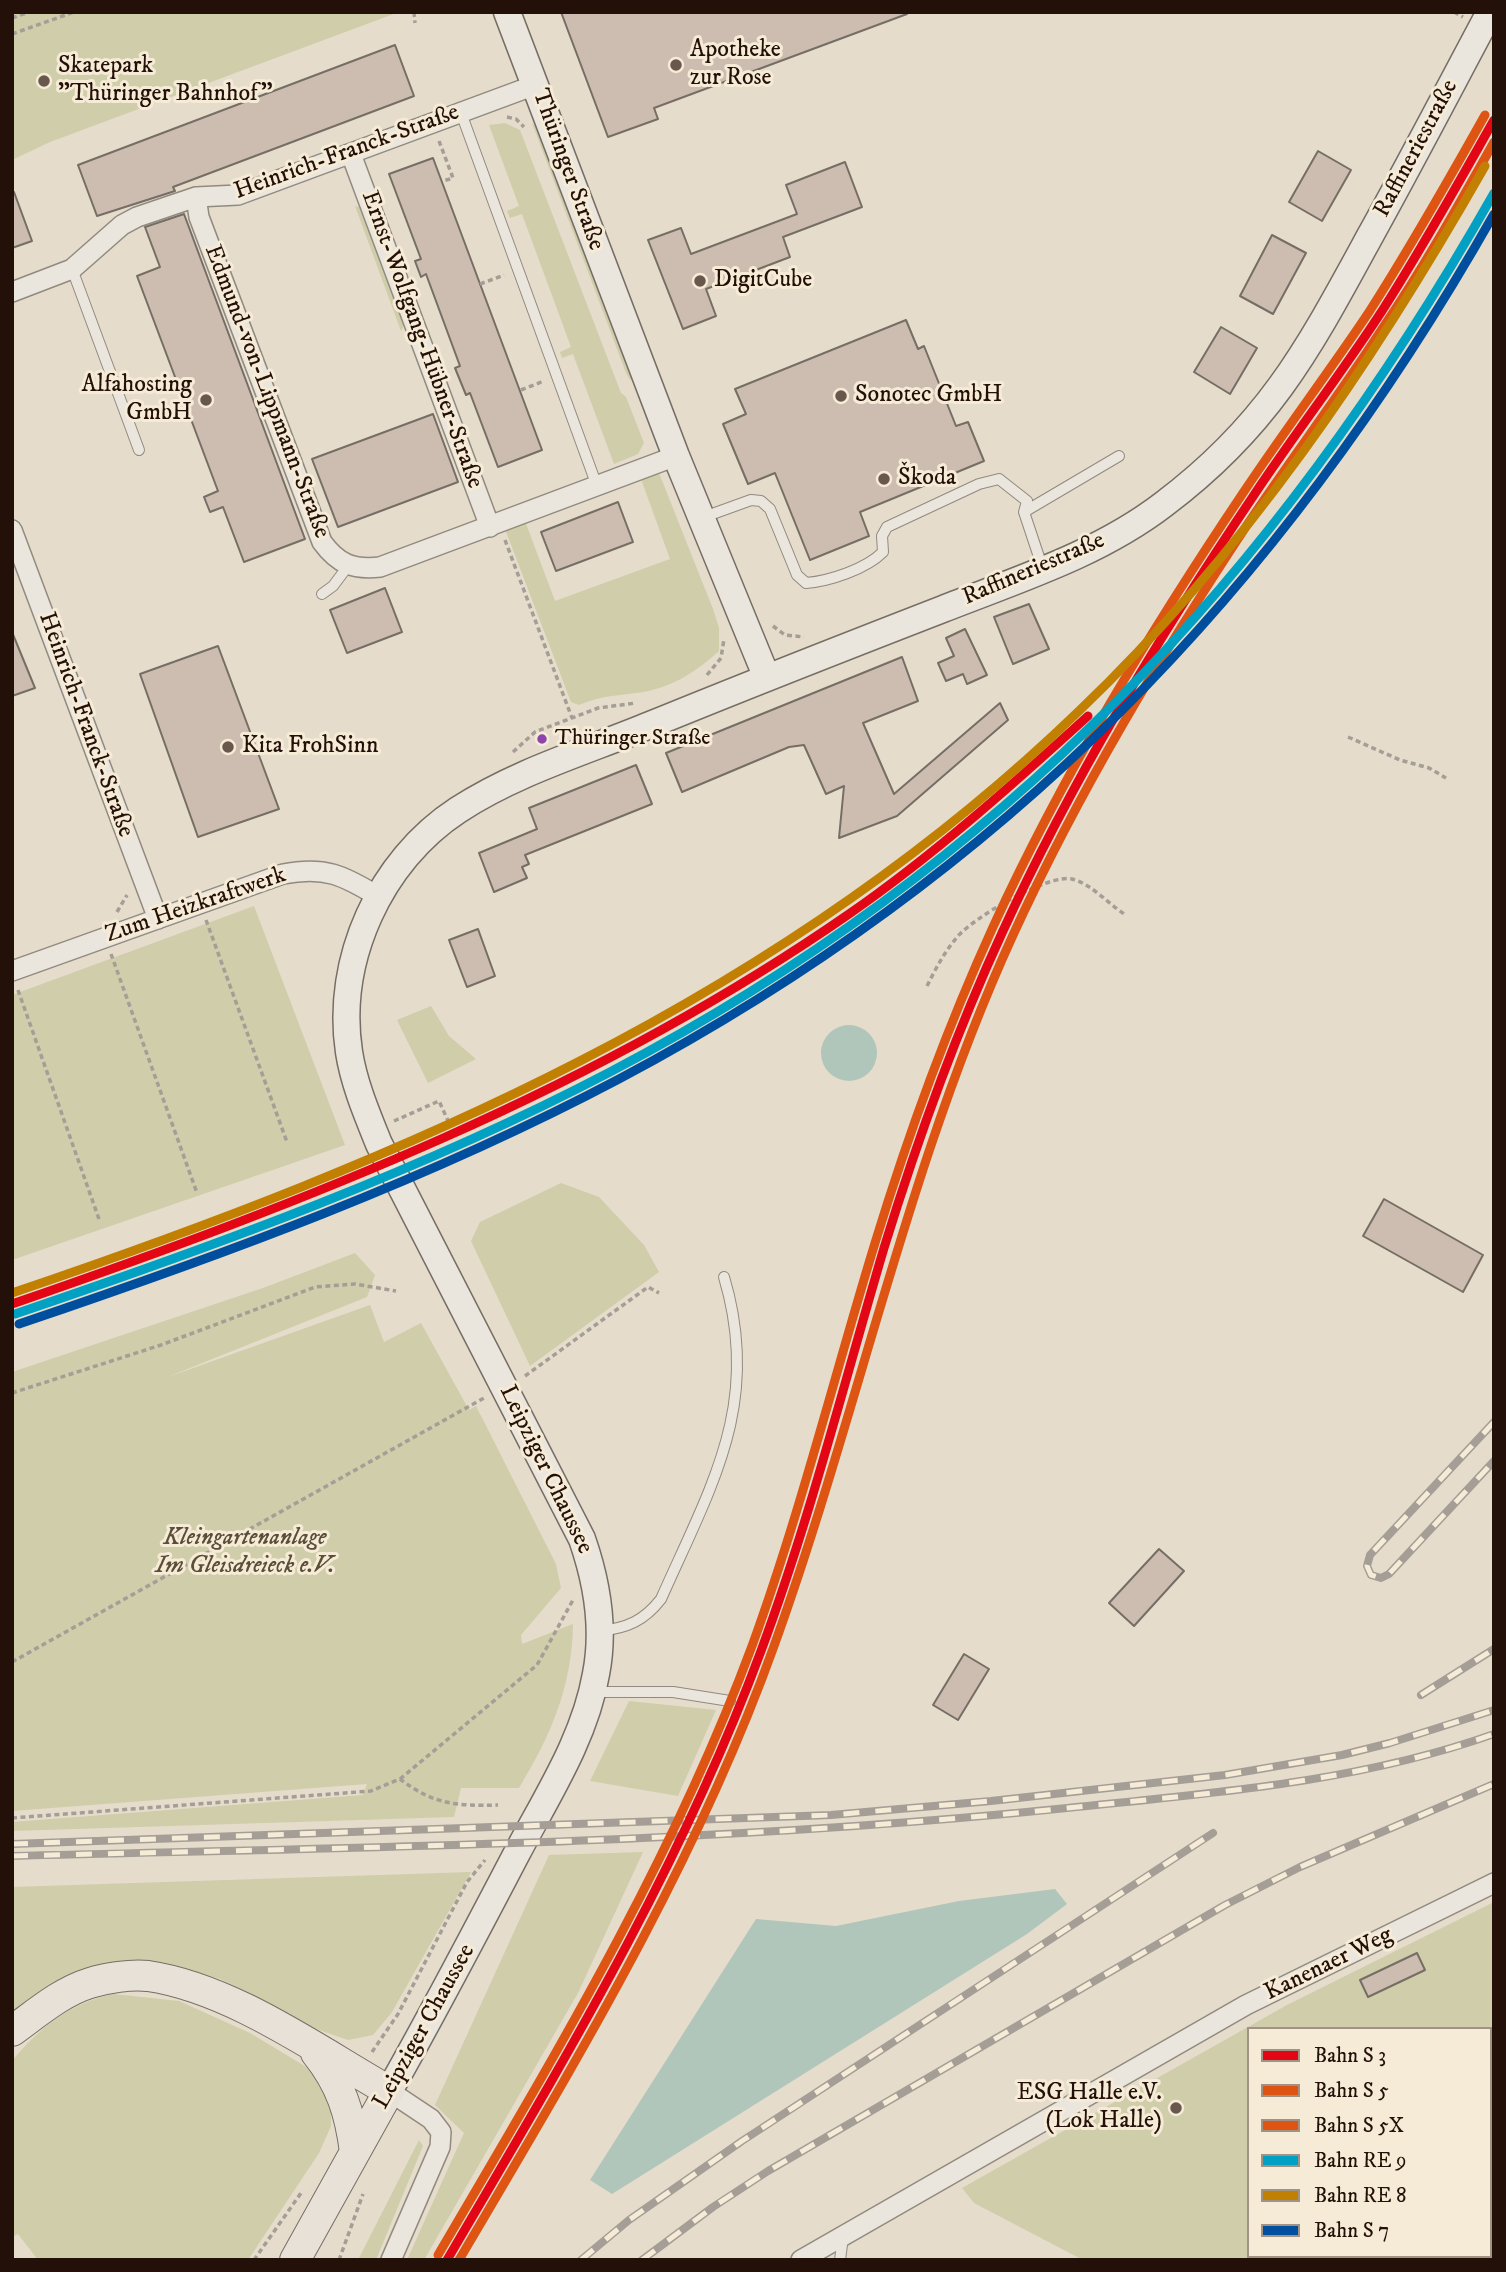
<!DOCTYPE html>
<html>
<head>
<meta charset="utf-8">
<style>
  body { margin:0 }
  #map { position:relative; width:1506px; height:2272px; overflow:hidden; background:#e5dccb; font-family:"IM FELL DW Pica",serif }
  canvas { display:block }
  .frame { position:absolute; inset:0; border:14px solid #231009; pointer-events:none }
  .legend { position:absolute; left:1247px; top:2027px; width:245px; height:231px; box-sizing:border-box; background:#f5ebd6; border:2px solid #a19384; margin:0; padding:9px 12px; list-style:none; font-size:21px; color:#231009 }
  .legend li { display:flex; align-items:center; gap:14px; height:35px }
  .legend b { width:35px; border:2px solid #a19384 }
</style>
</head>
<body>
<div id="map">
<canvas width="1506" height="2272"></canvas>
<div class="frame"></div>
<ul class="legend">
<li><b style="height:9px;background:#e30614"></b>Bahn S 3</li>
<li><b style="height:9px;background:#dd5413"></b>Bahn S 5</li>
<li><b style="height:9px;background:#dd5413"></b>Bahn S 5X</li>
<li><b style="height:9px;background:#02a1c4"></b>Bahn RE 9</li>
<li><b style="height:9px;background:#c28002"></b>Bahn RE 8</li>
<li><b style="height:9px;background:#004f9e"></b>Bahn S 7</li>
</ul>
</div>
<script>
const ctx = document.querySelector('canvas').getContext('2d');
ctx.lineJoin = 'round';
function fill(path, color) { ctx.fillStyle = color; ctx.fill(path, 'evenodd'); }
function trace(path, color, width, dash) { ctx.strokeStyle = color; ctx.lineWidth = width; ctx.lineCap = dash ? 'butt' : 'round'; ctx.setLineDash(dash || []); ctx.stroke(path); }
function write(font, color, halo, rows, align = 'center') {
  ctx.font = font + ' "IM FELL DW Pica",serif'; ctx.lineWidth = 6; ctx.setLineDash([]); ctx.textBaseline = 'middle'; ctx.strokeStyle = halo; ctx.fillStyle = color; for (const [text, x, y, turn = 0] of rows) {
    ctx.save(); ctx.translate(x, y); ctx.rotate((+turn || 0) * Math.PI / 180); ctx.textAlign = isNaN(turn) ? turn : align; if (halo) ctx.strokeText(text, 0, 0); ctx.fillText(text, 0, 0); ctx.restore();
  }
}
fill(new Path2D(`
  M12 12H399L50 142 12 160Z
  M505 123 520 130 621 393 626 397 644 443 638 454 614 464 573 354 562 358 560 352 571 347 522 214 510 218 507 211 519 206 489 125Z
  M532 123 538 128 634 378 630 380 626 373Z
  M355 206 362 208 405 324 401 331Z
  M659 473 713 609 719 628V651C697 671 673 687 643 692 618 696 603 695 579 705L571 702 505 529 525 521 555 601 670 559 641 479Z
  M254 906 345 1145 12 1260V995Z
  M431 1006 449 1036 476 1059 428 1083 397 1020Z
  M561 1183 599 1197 644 1245 659 1272 530 1366 471 1241 480 1222Z
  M355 1253 375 1275 367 1297 165 1378 370 1305 384 1342 421 1323 469 1410 476 1406 556 1564 561 1588 521 1635 522 1644 573 1624C572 1687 551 1735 519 1788H461L454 1817 12 1831V1822L363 1795 367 1784 12 1811V1372L263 1288Z
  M629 1701 716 1710 678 1796 590 1781Z
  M643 1852 578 1993 424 2260H407L464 2133 435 2105 549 1855Z
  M471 1872 392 2012 373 2035 348 2040 316 2029 220 1979 182 1968 134 1965 12 2017V1887Z
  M1494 1902V2260H1083L974 2203 962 2188 1287 2005ZM1249 2029H1490V2256H1249Z
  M114 1994 179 2001 250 2033 318 2074 331 2107V2126L319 2153 248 2260H38L18 2234 14 2236 12 2061C40 2027 70 2003 114 1994Z
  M419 2140 423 2146 376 2260H358Z`), '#d0cdaa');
fill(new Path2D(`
  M821 1053a28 28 0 1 1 56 0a28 28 0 1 1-56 0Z
  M1055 1889 1067 1904 1027 1934 612 2194 590 2180 756 1919 836 1926 959 1901Z`), '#b0c6ba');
const building = new Path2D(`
  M561 12H907V14L654 108 658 119 608 137Z
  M395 45 414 96 173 187 175 191 97 216 78 165Z
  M1318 151 1351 170 1322 221 1289 202Z
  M433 158 542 450 498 467 470 393 466 395 455 368 460 366 426 274 421 277 415 261 421 259 389 174Z
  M845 162 862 207 783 237 790 257 706 289 716 316 683 329 648 240 681 228 691 254 797 214 786 185Z
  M14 192 32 241 12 248V193Z
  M184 214 305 539 244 562 223 507 210 512 204 497 218 491 137 276 160 267 145 227Z
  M1272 235 1306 253 1273 314 1240 296Z
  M906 320 918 349 924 346 956 426 968 422 984 461 860 512 869 536 810 560 775 473 748 484 723 424 746 414 735 389Z
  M1221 327 1257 348 1230 394 1194 372Z
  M433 414 458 482 338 527 312 459Z
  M618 502 633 542 556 571 541 532Z
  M385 588 402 632 347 653 330 610Z
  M1029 604 1049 649 1013 664 994 617Z
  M965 629 987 675 967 684 963 674 946 681 938 663 954 656 946 638Z
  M12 632 35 688 12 696Z
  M218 646 279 809 198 837 140 674Z
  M902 657 918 701 863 723 894 794 1000 703 1008 720 897 816 839 838 844 786 826 794 804 745 789 747 682 792 666 753Z
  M636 765 652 804 525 855 529 864 522 867 527 878 494 892 479 853 537 829 529 808Z
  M478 929 495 976 467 987 449 940Z
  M1384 1199 1483 1255 1463 1292 1363 1236Z
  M1159 1549 1184 1571 1134 1626 1109 1603Z
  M964 1654 989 1669 958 1720 933 1705Z
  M1417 1953 1425 1970 1368 1997 1360 1980Z`);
fill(building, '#cdbdb1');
trace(building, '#766e65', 2);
const lane = new Path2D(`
  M461 113 597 486
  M72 269 139 450
  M1024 512 1119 456
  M704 517 751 500 761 501 770 509 797 575 806 583C830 581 866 569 883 552L882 536 887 527 979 484 999 479 1027 501 1024 512 1043 569
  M322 594 333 586 348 566
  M600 1631C627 1628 644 1621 661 1599 711 1486 762 1404 724 1277
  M593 1692H673L730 1701
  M840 2260 843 2237`);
const street = new Path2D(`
  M351 154 490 527
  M196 197 199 217 322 542C338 564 353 570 380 567L676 456
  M12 292 72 269 122 225 137 217 196 197 238 195 535 85
  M12 530 158 919
  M12 971 283 874C325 866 343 875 379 897
  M389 2091 431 2119 441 2132 440 2147 391 2260
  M801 2260 1246 2005 1494 1883`);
const secondary = new Path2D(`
  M507 12 676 456 767 678
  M389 2091C434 2012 475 1933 517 1853 547 1796 585 1738 596 1674 605 1628 597 1582 582 1539L379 1144C367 1114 354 1084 349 1052 335 960 380 861 458 810 516 772 587 751 650 725 748 685 845 647 943 609 1019 579 1099 554 1164 504 1269 425 1309 348 1370 236 1411 162 1450 87 1490 12`);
const primary = new Path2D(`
  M12 2031C37 2013 61 1992 90 1983 106 1978 131 1974 148 1976 231 1988 317 2050 389 2091L295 2260
  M316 2053C341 2084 350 2113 355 2152`);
trace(lane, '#918a7f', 12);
trace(street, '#918a7f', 22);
trace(secondary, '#766e65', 29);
trace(primary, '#766e65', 32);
trace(new Path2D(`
  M414 12 415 23
  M1454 12 1463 17
  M12 18 29 12
  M12 34 74 12
  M507 117 516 119 524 127
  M439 141 453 178 443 181
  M480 284 504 275
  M521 390 544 381
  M505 540 572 718
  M773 626 785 635 804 637
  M707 675 721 658 724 639
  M1348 737 1400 760 1429 768 1446 778
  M513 752 535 732 598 708 636 703
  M117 912 127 895
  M206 920 287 1142
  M111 954 197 1193
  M927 986C936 968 945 951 958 936 975 917 1047 874 1072 879 1092 884 1108 904 1126 915
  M18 990 99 1219
  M394 1121 439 1101 449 1123
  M525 1376 648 1287 659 1293
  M12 1393 161 1345 315 1287 355 1284 396 1291
  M12 1662 484 1398
  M400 1779 537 1665 573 1600
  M12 1818 371 1791 400 1779C434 1805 457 1806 498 1805
  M372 2052 398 2014 467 1882 485 1860
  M254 2260 301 2193
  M339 2260 363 2194`), '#a49e96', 3.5, [5, 3.5]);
trace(lane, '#eae5dd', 10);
trace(street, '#eae5dd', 19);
trace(secondary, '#eae5dd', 26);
trace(primary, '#e7e1d7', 30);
const rail = new Path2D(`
  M1494 1422 1370 1555 1367 1566 1371 1575 1381 1578 1389 1574 1494 1461
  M1421 1695 1494 1649
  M12 1844 831 1815 991 1801 1225 1775 1342 1755 1390 1743 1494 1710
  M12 1856C364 1847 717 1844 1067 1808 1211 1793 1356 1783 1494 1734
  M581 2260 629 2220 742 2141 1213 1833
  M642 2260 713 2207 768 2171 1225 1905 1300 1867 1494 1784`);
trace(rail, '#a49e96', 8);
trace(rail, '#f5ebd6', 5, [16]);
trace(new Path2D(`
  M12 1304C304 1203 594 1091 849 914 934 855 1011 786 1088 716
  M447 2260C563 2062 681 1867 761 1651 810 1519 844 1383 884 1248 917 1141 955 1035 1002 933 1072 780 1160 635 1254 495 1294 435 1338 378 1378 317 1419 254 1456 187 1494 120`), '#e30614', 9);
trace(new Path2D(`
  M459 2260C576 2061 696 1864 774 1646 859 1410 908 1164 1013 935 1079 791 1161 655 1249 522 1293 456 1341 393 1384 326 1424 267 1459 204 1494 142`), '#dd5413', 9);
trace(new Path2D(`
  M438 2255C554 2057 672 1862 752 1646 800 1514 834 1377 875 1243 908 1135 946 1030 993 927 1063 774 1151 630 1245 490 1285 430 1329 372 1369 312 1410 248 1448 181 1485 115`), '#dd5413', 9);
trace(new Path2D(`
  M15 1314C218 1245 421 1171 610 1072 1005 865 1276 578 1494 193`), '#02a1c4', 9);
trace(new Path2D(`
  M12 1293C404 1160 778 1002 1080 710 1245 552 1373 363 1485 166`), '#c28002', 9);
trace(new Path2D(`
  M19 1324C223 1255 428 1180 619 1079 1004 875 1280 592 1494 214`), '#004f9e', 9);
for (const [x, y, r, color] of [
  [676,65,7,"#67574d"],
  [44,81,7,"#67574d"],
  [700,281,7,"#67574d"],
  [841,396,7,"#67574d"],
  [206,400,7,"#67574d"],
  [884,479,7,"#67574d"],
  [542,739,6,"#8e44ad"],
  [228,747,7,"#67574d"],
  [1176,2108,7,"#67574d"]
]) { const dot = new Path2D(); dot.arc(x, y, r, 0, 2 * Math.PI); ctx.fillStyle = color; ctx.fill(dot); trace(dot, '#f5ebd6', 2.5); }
write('22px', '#231009', '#f5ebd6', [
  ["Thüringer Straße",555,739]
], 'left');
write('24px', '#231009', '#f5ebd6', [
  ["Apotheke",690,51],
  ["zur Rose",690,79],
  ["Skatepark",58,67],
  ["\"Thüringer Bahnhof\"",58,95],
  ["DigitCube",714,281],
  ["Alfahosting",192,386,"right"],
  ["GmbH",192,414,"right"],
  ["Sonotec GmbH",855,396],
  ["Škoda",898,479],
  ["Kita FrohSinn",242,747],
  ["ESG Halle e.V.",1162,2094,"right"],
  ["(Lok Halle)",1162,2122,"right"]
], 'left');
write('24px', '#231009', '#f5ebd6', [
  ["Raffineriestraße",1417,149,-62],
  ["Heinrich-Franck-Straße",347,153,-20],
  ["Thüringer Straße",567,170,70],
  ["Ernst-Wolfgang-Hübner-Straße",421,340,70],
  ["Edmund-von-Lippmann-Straße",266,392,69],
  ["Raffineriestraße",1034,570,-23],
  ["Heinrich-Franck-Straße",85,725,70],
  ["Zum Heizkraftwerk",196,906,-19],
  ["Leipziger Chaussee",545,1470,64],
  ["Kanenaer Weg",1329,1965,-26],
  ["Leipziger Chaussee",425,2027,-61]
]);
write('italic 24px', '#594e38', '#f5ebd6', [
  ["Kleingartenanlage",245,1539],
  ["Im Gleisdreieck e.V.",245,1567]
]);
</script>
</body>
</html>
